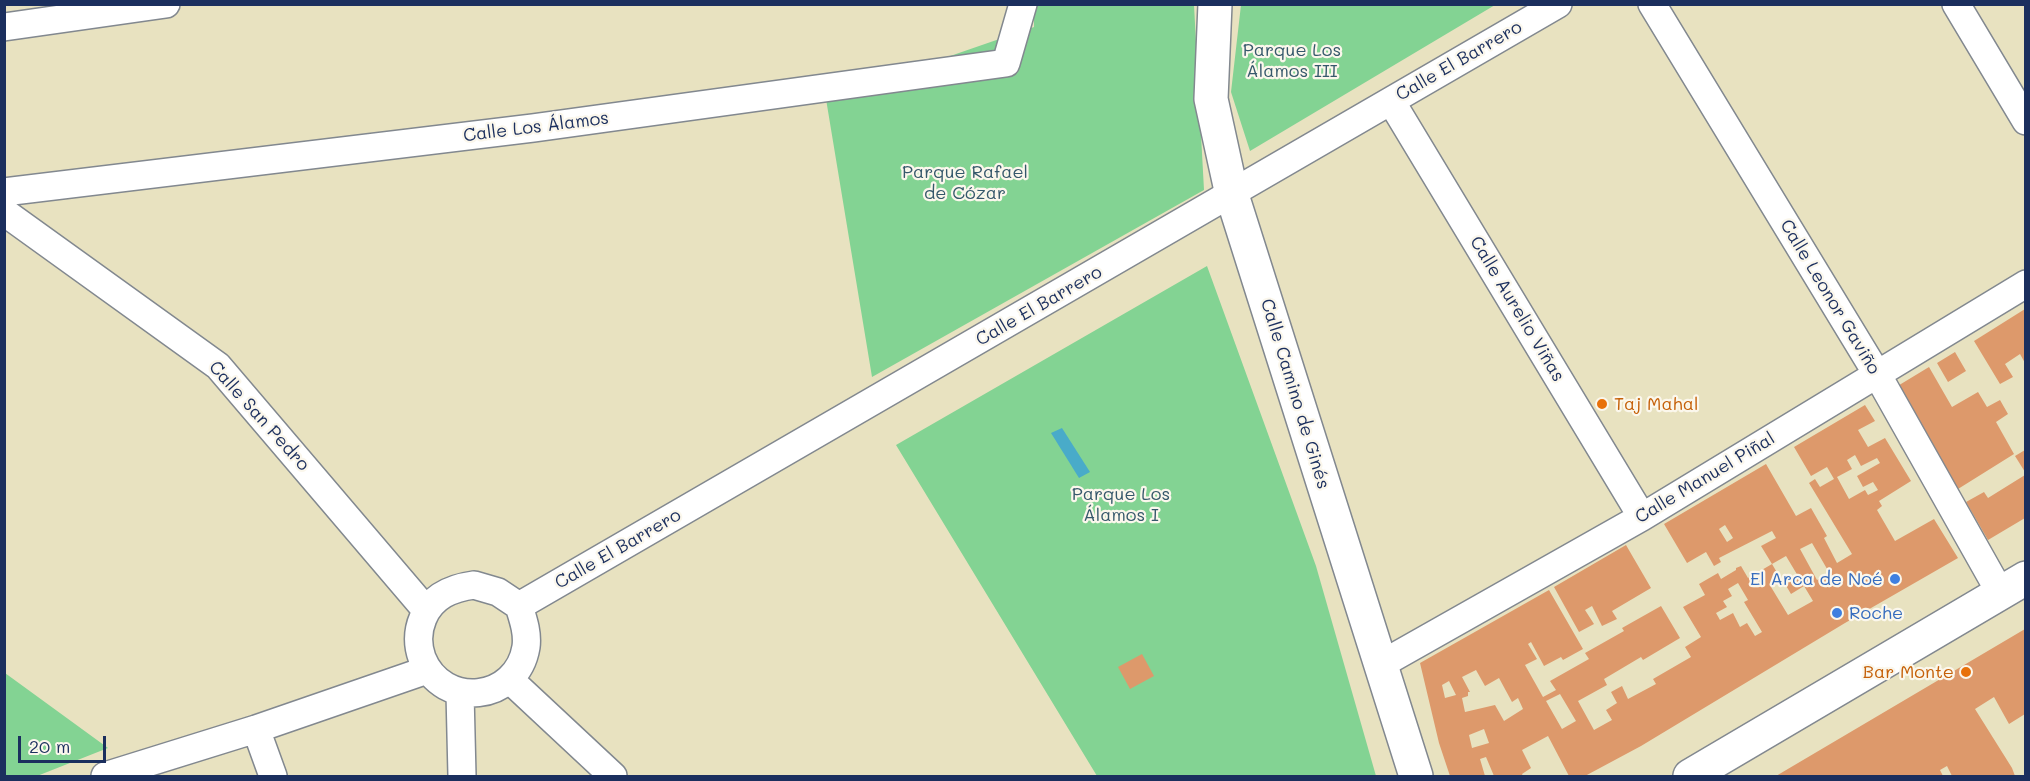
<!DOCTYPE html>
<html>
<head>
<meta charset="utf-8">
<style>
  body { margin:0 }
  #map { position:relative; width:2030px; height:781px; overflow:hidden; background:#e8e2c0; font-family:Mali,sans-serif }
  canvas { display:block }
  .frame { position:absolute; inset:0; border:6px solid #1b2f5e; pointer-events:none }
  .scale { position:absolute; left:18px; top:736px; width:88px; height:27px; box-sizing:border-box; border:3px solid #1b2f5e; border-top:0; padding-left:8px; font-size:18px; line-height:21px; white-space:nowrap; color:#1b2f5e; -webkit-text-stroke:4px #fbf7ec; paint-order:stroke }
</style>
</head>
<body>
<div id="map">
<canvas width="2030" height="781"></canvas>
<div class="frame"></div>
<div class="scale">20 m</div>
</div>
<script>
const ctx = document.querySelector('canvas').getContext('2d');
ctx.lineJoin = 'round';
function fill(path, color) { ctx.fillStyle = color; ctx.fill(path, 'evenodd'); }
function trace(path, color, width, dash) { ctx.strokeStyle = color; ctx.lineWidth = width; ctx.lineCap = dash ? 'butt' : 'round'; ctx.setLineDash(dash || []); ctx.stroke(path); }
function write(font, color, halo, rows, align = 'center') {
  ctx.font = font + ' Mali,sans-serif'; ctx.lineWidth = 4.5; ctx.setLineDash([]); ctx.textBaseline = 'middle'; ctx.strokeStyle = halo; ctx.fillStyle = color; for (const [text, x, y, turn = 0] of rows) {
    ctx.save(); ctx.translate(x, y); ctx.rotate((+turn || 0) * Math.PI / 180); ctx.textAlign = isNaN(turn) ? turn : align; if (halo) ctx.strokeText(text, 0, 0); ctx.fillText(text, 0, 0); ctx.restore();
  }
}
fill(new Path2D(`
  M1034 5H1194L1204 190 872 377 826 99 1034 27Z
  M1241 5V4L1495 5 1250 151 1231 92Z
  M1207 266 1316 566 1376 776H1097L896 445Z
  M4 673H5L108 748 37 776H5Z`), '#83d393');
fill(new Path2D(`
  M1062 428 1090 472 1079 478 1051 433Z`), '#49abc9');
fill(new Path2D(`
  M2025 309V363L2020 354 2005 364 2013 377 2000 384 1974 341Z
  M1955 352 1966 371 1948 382 1937 363Z
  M1929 367 1952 407 1978 392 1987 407 2000 400 2008 414 1996 422 2014 454 1958 489 1896 387Z
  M1865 405 1875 421 1858 430 1868 447 1885 438 1911 481 1879 501 1882 506 1877 510 1895 541 1934 519 1958 558 1845 623 1641 746 1585 776H1569L1548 736 1522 750 1531 768 1522 774 1523 776H1494L1486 757 1480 759 1485 776H1450L1439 743 1420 663 1549 590 1583 649 1563 660 1561 657 1544 666 1531 642 1528 644 1537 659 1525 665 1543 697 1556 690 1550 681 1589 659 1585 653 1624 631 1622 628 1661 606 1680 638 1643 660 1641 657 1604 679 1607 685 1578 701 1594 730 1612 720 1606 710 1617 703 1611 692 1622 686 1628 699 1656 684 1653 679 1691 657 1685 647 1701 637 1683 607 1705 595 1699 584 1718 573 1721 579 1736 570V568L1741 566 1748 578 1772 564 1782 581 1771 587 1788 615 1813 601 1804 586 1791 594 1785 584 1798 576 1786 556 1772 564 1761 546 1776 538 1772 531 1719 558 1721 562 1714 566 1706 552 1687 563 1664 524 1766 464 1796 516 1811 508 1827 536 1824 538 1837 563 1852 554 1809 483 1815 479 1820 487 1834 479 1827 467 1811 476 1794 447ZM1855 455 1861 466 1877 458 1880 463 1857 476 1863 487 1873 482 1878 490 1868 495 1865 490 1849 499 1837 477 1852 469 1847 460ZM1725 525 1733 538 1727 542 1719 529ZM1812 543 1830 574 1817 580 1800 549ZM1738 583 1748 600 1744 602 1762 632 1755 636 1747 623 1740 627 1733 613 1720 620 1716 613 1727 607 1723 601 1732 596 1728 589ZM1476 670 1485 686 1499 678 1512 702 1518 698 1523 709 1504 721 1495 705 1465 712 1462 698 1468 696V692H1470L1462 677ZM1449 681 1456 695 1445 698 1442 685ZM1560 694 1576 721 1562 729 1546 701ZM1484 729 1489 743 1472 748 1469 735Z
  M2025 450V472L2015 456Z
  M2025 475V518L1988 540 1966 502 1984 492 1988 498Z
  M1626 545 1651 588 1612 611 1617 619 1602 626 1592 606 1585 610 1594 624 1579 632 1554 587Z
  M2025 629V714L2009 724 1994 697 1975 709 2012 768 2015 776H1952L1947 766 1940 770 1943 776H1776Z
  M1142 654 1154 676 1130 689 1118 667Z`), '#dd996b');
const street = new Path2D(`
  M1652 4 1877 374 2001 594
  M1956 4 2026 121
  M4 27 166 4
  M1391 101 1642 517
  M4 192 533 128 1006 63 1023 4
  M4 212 218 366 426 610
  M474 585 498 592 519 606C523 619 528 633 526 647 517 702 443 710 422 658 417 644 417 632 423 618 432 596 452 588 474 585Z
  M519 606 1558 4
  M1380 665 1642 517 2026 284
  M509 679 613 776
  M460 693 462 776
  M256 729 273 776
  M105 776 256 729 427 670`);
const secondary = new Path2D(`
  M1215 4 1211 99 1232 195 1416 776
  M1690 776 2026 578`);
trace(street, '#82888f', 30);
trace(secondary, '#82888f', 36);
trace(street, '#fff', 27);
trace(secondary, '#fff', 33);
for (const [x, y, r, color] of [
  [1602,404,6,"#e8710a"],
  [1895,579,6,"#3f7fe0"],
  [1837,613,6,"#3f7fe0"],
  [1966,672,6,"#e8710a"]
]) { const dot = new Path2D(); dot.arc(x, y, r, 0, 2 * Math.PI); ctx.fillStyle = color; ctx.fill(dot); trace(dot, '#fbf7ec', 2); }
write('18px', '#35586b', '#fbf7ec', [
  ["Parque Los",1292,50],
  ["Álamos III",1292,71],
  ["Parque Rafael",965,172],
  ["de Cózar",965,193],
  ["Parque Los",1121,494],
  ["Álamos I",1121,515]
]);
write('18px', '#1b2f5e', '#fbf7ec', [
  ["Calle El Barrero",1459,61,-30],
  ["Calle Los Álamos",536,127,-7],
  ["Calle Leonor Gaviño",1830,297,59],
  ["Calle El Barrero",1039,306,-30],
  ["Calle Aurelio Viñas",1517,309,59],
  ["Calle Camino de Ginés",1295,394,73],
  ["Calle San Pedro",259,416,48],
  ["Calle Manuel Piñal",1705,478,-31],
  ["Calle El Barrero",618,549,-30]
]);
write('18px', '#c56008', '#fbf7ec', [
  ["Taj Mahal",1614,404],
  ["Bar Monte",1954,672,"right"]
], 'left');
write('18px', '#366cbe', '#fbf7ec', [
  ["El Arca de Noé",1883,579],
  ["Roche",1849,613,"left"]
], 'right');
</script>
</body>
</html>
